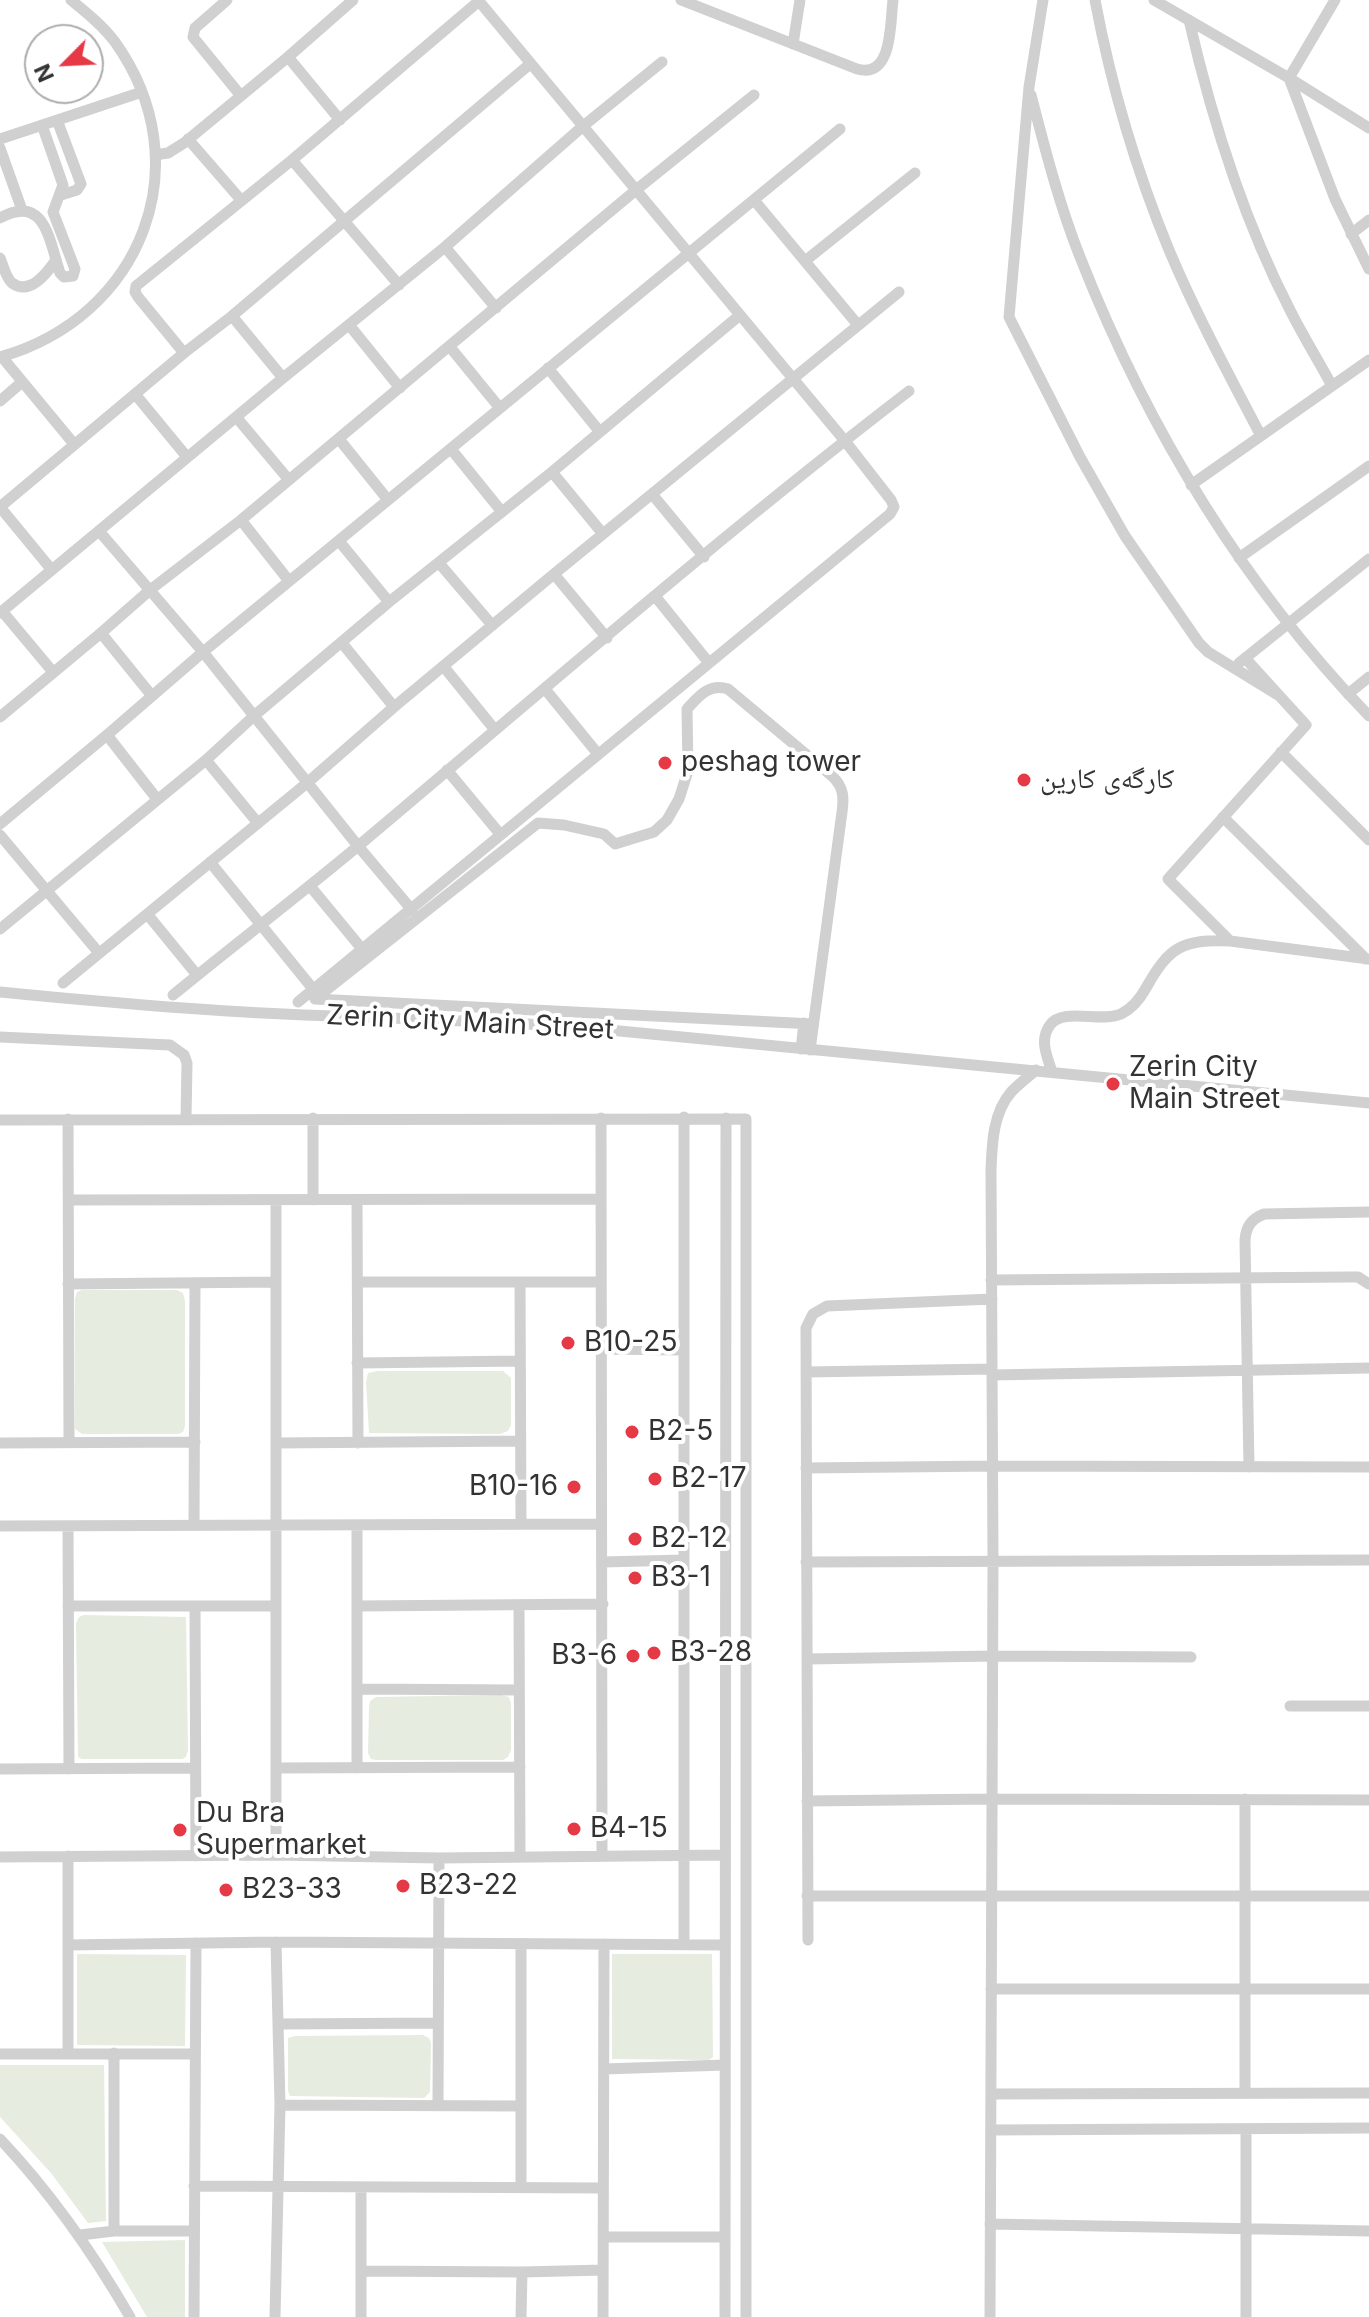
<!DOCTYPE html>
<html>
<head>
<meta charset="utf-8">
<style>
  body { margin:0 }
  #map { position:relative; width:1369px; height:2317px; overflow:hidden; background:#fff; font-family:Inter,sans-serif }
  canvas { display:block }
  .north { position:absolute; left:24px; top:24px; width:80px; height:80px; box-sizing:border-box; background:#fff; border:2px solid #adadad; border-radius:50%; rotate:246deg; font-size:22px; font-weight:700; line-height:32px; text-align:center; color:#333 }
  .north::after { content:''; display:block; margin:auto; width:28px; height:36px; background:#e63946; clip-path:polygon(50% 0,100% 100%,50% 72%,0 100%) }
</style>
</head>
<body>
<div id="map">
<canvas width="1369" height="2317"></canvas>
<div class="north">N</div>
</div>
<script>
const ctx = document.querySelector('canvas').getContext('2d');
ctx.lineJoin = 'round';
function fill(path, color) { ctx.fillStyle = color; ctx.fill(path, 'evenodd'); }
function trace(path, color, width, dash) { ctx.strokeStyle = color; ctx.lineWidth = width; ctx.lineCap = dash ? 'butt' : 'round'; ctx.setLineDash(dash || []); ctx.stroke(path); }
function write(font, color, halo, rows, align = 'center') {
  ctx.font = font + ' Inter,"Noto Naskh Arabic",sans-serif'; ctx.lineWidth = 8; ctx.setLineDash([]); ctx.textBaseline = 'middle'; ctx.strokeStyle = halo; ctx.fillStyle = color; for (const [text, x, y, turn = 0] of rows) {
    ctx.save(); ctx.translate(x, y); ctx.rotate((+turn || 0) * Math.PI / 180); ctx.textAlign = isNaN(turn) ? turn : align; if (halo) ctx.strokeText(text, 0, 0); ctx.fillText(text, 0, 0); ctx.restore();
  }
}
fill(new Path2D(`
  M82 1290H177L183 1293 185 1301V1426L183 1432 178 1434H82L75 1429V1299L77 1292Z
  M377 1371H503L511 1378V1425L508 1431 500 1434 369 1433 366 1382 368 1373Z
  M84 1615 186 1617 188 1750 186 1757 182 1759H82L78 1757 76 1623 79 1617Z
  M501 1695 509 1697 511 1703V1750L508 1757 503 1760H376L371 1759 368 1753 369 1707 370 1701 376 1697Z
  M77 1954 186 1955 185 2046 77 2045Z
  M612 1954H712L713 2057 709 2060 612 2059Z
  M423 2035 429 2038 431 2043 430 2092 424 2098 290 2096 288 2091V2038L295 2036Z
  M0 2065H104L106 2221 88 2223 51 2173 0 2117Z
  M185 2240V2317H147L102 2242Z`), '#e6ecdf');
trace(new Path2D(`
  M227 0 195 28 193 37 241 96
  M681 0 857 69C893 79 890 23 893 0
  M1043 0 1029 87 1009 317 1080 457 1125 536 1199 643 1208 652 1278 695
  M1095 0C1111 85 1136 170 1169 250 1196 314 1229 375 1261 436
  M1154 0 1289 78 1369 128
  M1335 0 1289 78 1335 199 1369 269
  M1189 20C1212 120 1243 219 1290 310 1303 336 1318 360 1332 386
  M793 44 800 0
  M288 57 340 120
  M1031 95C1045 149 1059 204 1080 257 1147 427 1242 584 1369 716
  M57 120 81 184 77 190 61 195
  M0 139 142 92
  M188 139 241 200
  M0 148 22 210
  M155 155 168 153 184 143 288 57 353 0
  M292 160 399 285
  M754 200 858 325
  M0 218C45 193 49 240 60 273L64 277 73 276 75 269 53 212 63 185 42 125
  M1351 234 1369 220
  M445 247 496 308
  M0 258C3 265 6 278 12 283 30 296 47 273 56 260
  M805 261 915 173
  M232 316 283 378
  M350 326 400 388
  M450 347 499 407
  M184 353 138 297 135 292 136 286 292 160 479 1
  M0 357C142 317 202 164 115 42 103 26 87 13 71 0
  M2 357 74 444
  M548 368 600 432
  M135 394 187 457
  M0 401 22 382
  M237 418 289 480
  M339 439 388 500
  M451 449 502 512
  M552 472 603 534
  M1191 485 1369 360
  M652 494 704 557
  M0 507 184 353 232 316 530 64
  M0 507 51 569
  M241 520 289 581
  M99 531 203 652 358 846 412 910
  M339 541 389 602
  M1239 558 1369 466
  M439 563 492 625
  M554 574 607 638
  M655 596 709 663
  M2 611 53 672
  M0 613 283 378 445 247 582 127 662 62
  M101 633 152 696
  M342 643 394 707
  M1239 663 1369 559
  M444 667 495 730
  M545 689 598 754
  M1348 694 1369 677
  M0 717 101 633 150 590 241 520 636 190 754 95
  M107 735 157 799
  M1281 752 1369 840
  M206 760 257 822
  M447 770 500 834
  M1223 817 1366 959
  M0 824 107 735 203 652 840 129
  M0 835 99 953
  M210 862 313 989
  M310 886 362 949
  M148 915 197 975
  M0 929 206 760 255 715 389 602 552 472 740 315
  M1230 941 1168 879 1306 725 1245 658
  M63 983 307 783 394 707 554 574 899 292
  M0 992C101 1002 202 1011 304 1015 395 1018 486 1021 578 1027L1369 1103
  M173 995C234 945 297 897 357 847 540 693 720 536 909 391
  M298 1002 890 514 894 507 891 500 845 441 478 0
  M0 1037 170 1045 184 1055 187 1063 186 1119
  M801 1049 804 1023
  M810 1050 842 812C844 798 844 787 832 776L728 689C709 683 699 696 687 709L688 771 679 799 667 820 654 832 615 844 604 834 564 825 538 823 315 999 813 1024
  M1052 1072C1047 1056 1039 1040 1050 1025 1063 1007 1101 1023 1121 1014 1133 1008 1140 999 1146 988 1169 947 1182 939 1230 941L1369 959
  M313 1118V1200
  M601 1118 602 1855
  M68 1119 69 1442
  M0 1120 746 1119V2317
  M69 1200 601 1199
  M357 1200 358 1443
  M991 1280 1348 1277H1358L1369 1284
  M358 1282H601
  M520 1282 521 1523
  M68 1284 276 1282
  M601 1349 684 1350
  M357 1363 520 1361
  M806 1372 992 1369
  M992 1375 1369 1368
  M0 1443 195 1442
  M276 1443 520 1441
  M1249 1467 1245 1240C1246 1227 1251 1219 1264 1214L1369 1212
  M806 1468 993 1466 1369 1467
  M194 1525 195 1283
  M0 1526 601 1524
  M68 1526 69 1769
  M602 1562 684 1560
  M806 1562 1369 1560
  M68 1606H276
  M195 1606 196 1856
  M358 1606 603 1604
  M519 1606 520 1856
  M807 1659 993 1656 1191 1657
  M358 1689 519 1690
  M1290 1706H1369
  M276 1768 520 1767
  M357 1768V1525
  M0 1769 195 1768
  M807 1801 992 1799 1369 1800
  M276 1855V1200
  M68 1856V2054
  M0 1857 276 1855 439 1858 725 1855
  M807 1896H1369
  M808 1940 806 1328 813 1314 827 1306 992 1299
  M521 1944V2187
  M684 1944V1117
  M68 1945 276 1942 725 1945
  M991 1989H1369
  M278 2024 438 2023
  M114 2053V2231
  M0 2054H195
  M604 2069 725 2065
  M1245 2093V1799
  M991 2094 1369 2093
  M280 2105 520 2106
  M438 2105 439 1858
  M991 2130 1369 2128
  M0 2139C51 2193 93 2253 130 2317
  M194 2186 603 2188
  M990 2224 1369 2231
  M80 2235 114 2231H193
  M604 2237H725
  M361 2271 522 2272 603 2270
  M194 2317 196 1943
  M275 2317 280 2105 276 1942
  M361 2317V2187
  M521 2317 522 2272
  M603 2317 604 1944
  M725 2317 726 1118
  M990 2317 993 1560 991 1170C992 1143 993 1112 1012 1091 1019 1084 1028 1077 1036 1070
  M1246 2317V2129`), '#d0d0d0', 11);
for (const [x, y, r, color] of [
  [665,763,8,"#e63946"],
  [1024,780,8,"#e63946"],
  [1113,1084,8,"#e63946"],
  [568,1343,8,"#e63946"],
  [632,1432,8,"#e63946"],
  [655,1479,8,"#e63946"],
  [574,1487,8,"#e63946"],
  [635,1539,8,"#e63946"],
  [635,1578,8,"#e63946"],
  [654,1653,8,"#e63946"],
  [633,1656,8,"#e63946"],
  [574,1829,8,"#e63946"],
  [180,1830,8,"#e63946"],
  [403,1886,8,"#e63946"],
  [226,1890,8,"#e63946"]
]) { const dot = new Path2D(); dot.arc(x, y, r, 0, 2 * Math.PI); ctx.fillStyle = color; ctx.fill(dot); trace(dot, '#fff', 3); }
write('28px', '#333', '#fff', [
  ["peshag tower",681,763],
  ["کارگەی کارین",1040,780],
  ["Zerin City",1129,1068],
  ["Main Street",1129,1100],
  ["B10-25",584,1343],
  ["B2-5",648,1432],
  ["B2-17",671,1479],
  ["B10-16",558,1487,"right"],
  ["B2-12",651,1539],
  ["B3-1",651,1578],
  ["B3-28",670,1653],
  ["B3-6",617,1656,"right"],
  ["Du Bra",196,1814],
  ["Supermarket",196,1846],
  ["B4-15",590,1829],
  ["B23-22",419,1886],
  ["B23-33",242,1890]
], 'left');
write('28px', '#333', '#fff', [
  ["Zerin City Main Street",470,1023,3]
]);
</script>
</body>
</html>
